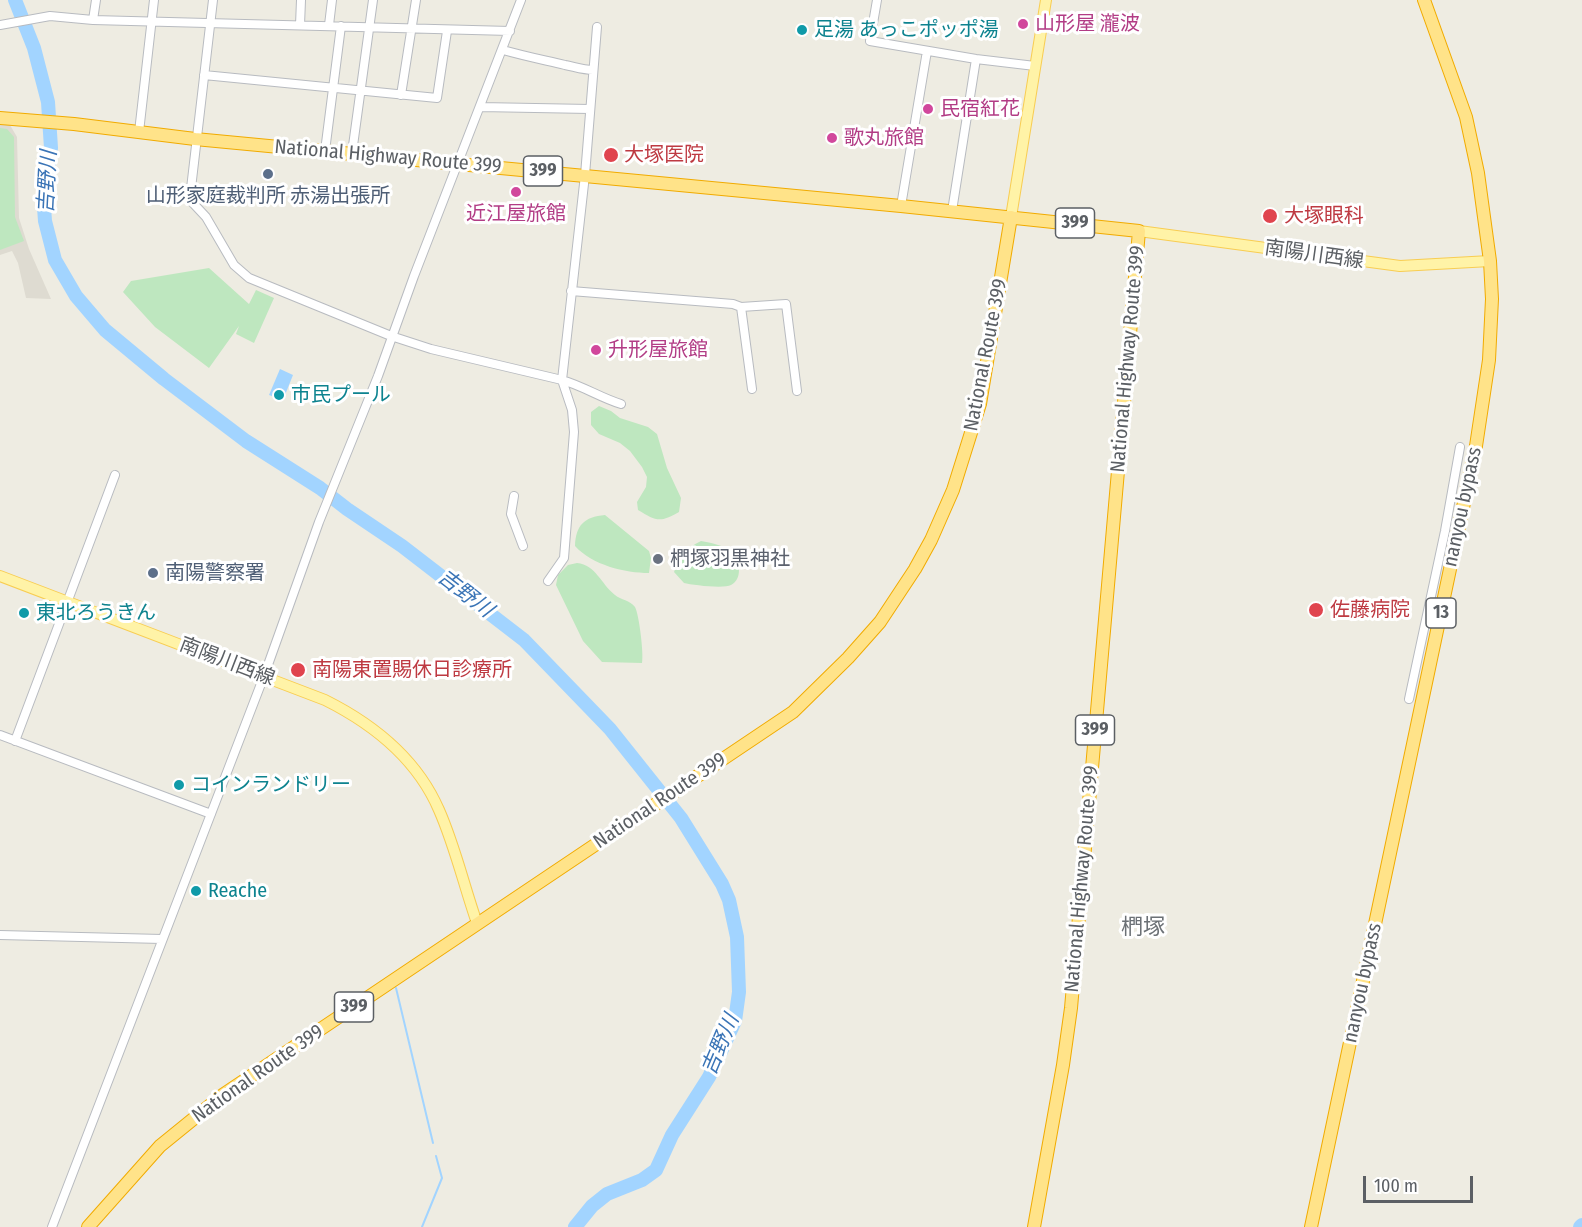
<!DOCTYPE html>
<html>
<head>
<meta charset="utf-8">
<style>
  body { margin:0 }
  #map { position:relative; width:1582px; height:1227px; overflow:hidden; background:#eeece2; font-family:"Fira Sans Condensed",sans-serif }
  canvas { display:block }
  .scale { position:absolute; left:1363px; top:1176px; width:110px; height:27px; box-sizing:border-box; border:3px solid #5b5f64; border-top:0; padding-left:8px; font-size:18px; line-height:21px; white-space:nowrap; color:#5b5f64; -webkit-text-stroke:4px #fff; paint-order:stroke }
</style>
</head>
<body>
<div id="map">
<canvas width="1582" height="1227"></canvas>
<div class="scale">100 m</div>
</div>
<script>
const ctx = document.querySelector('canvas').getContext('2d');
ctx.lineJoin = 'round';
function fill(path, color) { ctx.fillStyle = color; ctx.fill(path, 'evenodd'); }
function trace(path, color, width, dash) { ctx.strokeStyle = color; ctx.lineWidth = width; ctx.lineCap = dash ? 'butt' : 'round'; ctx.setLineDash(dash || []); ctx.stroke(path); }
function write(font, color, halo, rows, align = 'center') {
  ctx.font = font + ' "Fira Sans Condensed","Noto Sans JP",sans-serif'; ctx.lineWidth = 6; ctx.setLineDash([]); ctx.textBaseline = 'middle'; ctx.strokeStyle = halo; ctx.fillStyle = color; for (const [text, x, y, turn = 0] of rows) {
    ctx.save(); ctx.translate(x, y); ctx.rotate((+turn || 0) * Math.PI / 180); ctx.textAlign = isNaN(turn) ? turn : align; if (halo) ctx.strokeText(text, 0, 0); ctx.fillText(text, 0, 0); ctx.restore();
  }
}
fill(new Path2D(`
  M0 124 10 125 17 137 19 218 29 249 51 299 26 298 18 263 12 251 0 255Z`), '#dedbd1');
fill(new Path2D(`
  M0 128 7 129 14 137 15 217 24 241 0 250Z
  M209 268 249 304 256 290 274 298 254 343 236 334 239 326 209 368 155 327 123 292 131 281Z
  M599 406 611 411 620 418 648 427 657 434 667 468 681 498 679 512C660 523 656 521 638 510L637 502 646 487 647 477 642 467 630 451 620 443 599 434 591 425V412Z
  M605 515 649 551 651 558 649 573C625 573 592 565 575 546 576 525 584 517 605 515Z
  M701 541C711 543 724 545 732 552 740 561 743 579 731 585 724 589 692 585 684 583L674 572C680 556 686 548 701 541Z
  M577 563C596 565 601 584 615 595 621 600 630 600 635 607 639 614 644 654 642 663L602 662 583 641 556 585 558 575 568 565Z`), '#bee7bf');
fill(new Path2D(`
  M280 369 293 375 283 400 269 395Z`), '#a2d4ff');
trace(new Path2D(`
  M396 988 433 1143
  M422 1227 442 1178 436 1156`), '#a2d4ff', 2);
trace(new Path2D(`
  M15 0 34 48 48 102 51 148 44 207 45 221 55 260 76 296 105 330 164 379 246 441 320 488 347 509 402 546 524 640 610 729 681 818 722 884 729 900 737 937 739 992 735 1021 709 1077 672 1135 656 1170 642 1180 607 1194 592 1206 575 1227
  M1580 1227 1582 1225`), '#a2d4ff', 14);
const minor = new Path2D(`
  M213 0 190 197 191 201 206 217 234 265 249 278 391 336 431 349 562 380C583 386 601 398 621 404
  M877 0 870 41 976 59 1035 66
  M93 20 96 0
  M0 25 50 16 93 20 510 31
  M300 25 301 0
  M329 25 332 0
  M503 50C524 56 544 60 565 65 575 67 583 70 593 70
  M204 75 437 98 447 31
  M401 95 416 0
  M480 107 590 109
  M139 132 154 0
  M325 151 341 26
  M352 153 373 0
  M901 206 927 51
  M952 211 976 59
  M571 291 733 304 741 307 786 304 797 391
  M741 307 752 389
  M514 496 511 514 523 546
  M548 581 564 558 574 432 572 410 562 380 585 175 597 27
  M1409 699 1445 531 1460 447
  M0 735 211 814
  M15 741 115 475
  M0 935 162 939
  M52 1227 264 676 319 522 378 376 414 276 521 0`);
const major = new Path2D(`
  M1011 217 1046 0
  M1139 231 1400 266 1490 261
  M0 576 325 700C373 724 417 759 439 810 455 846 464 886 477 923`);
const highway = new Path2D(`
  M0 118 74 124 195 139 901 206 1139 231 1071 1008 1063 1065 1034 1227
  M88 1227 160 1146 224 1094 793 712 848 658 880 622 915 569 931 540 953 490 980 404 1011 217
  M1311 1227 1476 446 1489 360 1492 299 1490 261 1478 173 1466 117 1424 0`);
trace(minor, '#b8bbc0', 10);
trace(major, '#f8cd52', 12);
trace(highway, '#f1ab00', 14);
trace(minor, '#fff', 8);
trace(major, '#fff3a7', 10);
trace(highway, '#ffe389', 12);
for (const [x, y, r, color] of [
  [1023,24,6,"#d1479c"],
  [802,30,6,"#0f9aa8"],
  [928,109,6,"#d1479c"],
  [832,138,6,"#d1479c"],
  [611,155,8,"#e0444e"],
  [268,174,6,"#5c6f8a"],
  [516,192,6,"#d1479c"],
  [1270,216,8,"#e0444e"],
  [596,350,6,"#d1479c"],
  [279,395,6,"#0f9aa8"],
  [658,559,6,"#6b7280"],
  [153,573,6,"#5c6f8a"],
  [1316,610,8,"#e0444e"],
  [24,613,6,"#0f9aa8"],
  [298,670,8,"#e0444e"],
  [179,785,6,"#0f9aa8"],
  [196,891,6,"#0f9aa8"]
]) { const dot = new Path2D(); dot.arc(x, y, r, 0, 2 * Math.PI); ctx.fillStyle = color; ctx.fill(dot); trace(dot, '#fff', 2); }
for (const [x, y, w] of [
  [543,171,39],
  [1075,223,39],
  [1441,613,30],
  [1095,730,39],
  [354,1007,39]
]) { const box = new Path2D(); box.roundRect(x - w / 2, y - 15, w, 30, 4.5); ctx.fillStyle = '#fff'; ctx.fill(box); trace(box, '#5b5f64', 1.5); }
write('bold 18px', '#5b5f64', null, [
  ["399",543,171],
  ["399",1075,223],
  ["13",1441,613],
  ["399",1095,730],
  ["399",354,1007]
]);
write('20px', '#b23c85', '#fff', [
  ["山形屋 瀧波",1035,24],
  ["民宿紅花",940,109],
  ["歌丸旅館",844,138],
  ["近江屋旅館",516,214,"center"],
  ["升形屋旅館",608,350]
], 'left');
write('20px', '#0d838f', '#fff', [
  ["足湯 あっこポッポ湯",814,30],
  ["市民プール",291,395],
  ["東北ろうきん",36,613],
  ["コインランドリー",191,785],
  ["Reache",208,891]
], 'left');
write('20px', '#be3a42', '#fff', [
  ["大塚医院",624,155],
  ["大塚眼科",1284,216],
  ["佐藤病院",1330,610],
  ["南陽東置賜休日診療所",312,670]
], 'left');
write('20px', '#5b5f64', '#fff', [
  ["National Highway Route 399",388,157,5],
  ["南陽川西線",1314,255,8],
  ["National Route 399",986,355,-79],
  ["National Highway Route 399",1128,359,-85],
  ["nanyou bypass",1463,507,-78],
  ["南陽川西線",227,662,21],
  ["National Route 399",660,801,-34],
  ["National Highway Route 399",1082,879,-85],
  ["nanyou bypass",1363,983,-78],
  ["National Route 399",258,1074,-35]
]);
write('20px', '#4e5e75', '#fff', [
  ["山形家庭裁判所 赤湯出張所",268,196],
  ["南陽警察署",165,573,"left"]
]);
write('20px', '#5b616d', '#fff', [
  ["椚塚羽黒神社",670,559]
], 'left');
write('italic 21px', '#3a74b6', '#fff', [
  ["吉野川",48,182,-87],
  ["吉野川",465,594,38],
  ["吉野川",721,1045,-67]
]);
write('22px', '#6c7176', '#fff', [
  ["椚塚",1143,928]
]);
</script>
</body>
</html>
